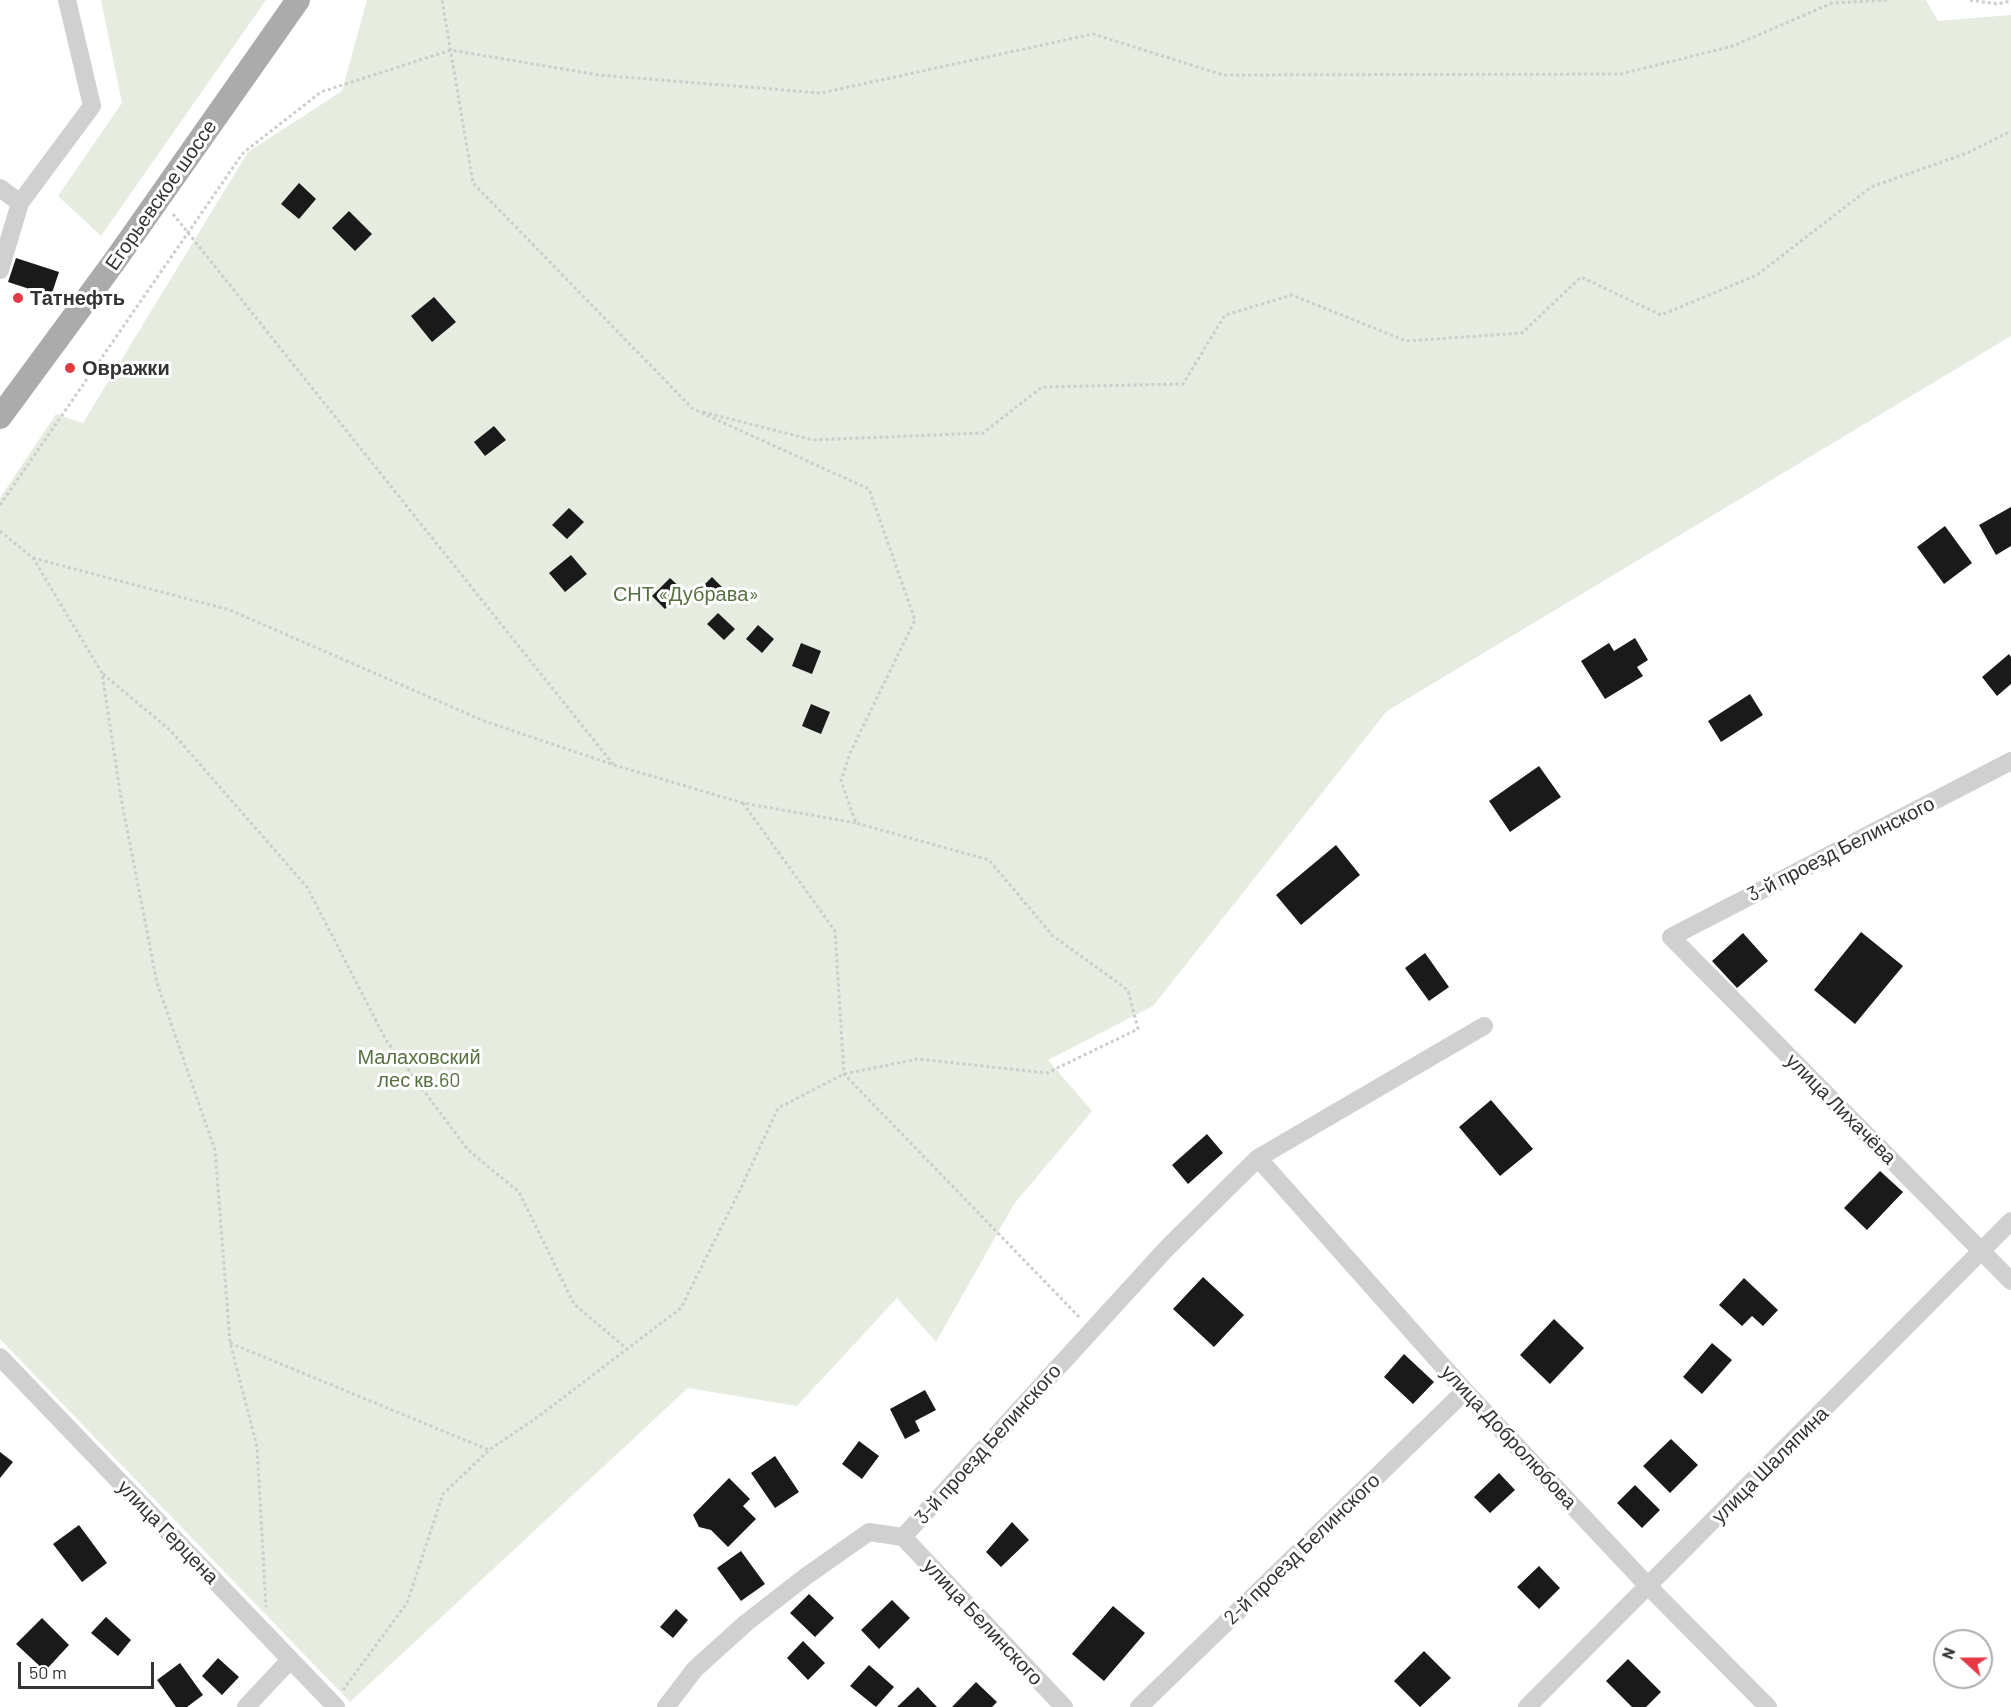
<!DOCTYPE html>
<html>
<head>
<meta charset="utf-8">
<style>
  body { margin:0 }
  #map { position:relative; width:2011px; height:1707px; overflow:hidden; background:#fff; font-family:Barlow,sans-serif }
  canvas { display:block }
  .north { position:absolute; left:1933px; top:1629px; width:60px; height:60px; box-sizing:border-box; background:#fff; border:2px solid #adadad; border-radius:50%; rotate:291deg; font-size:16px; font-weight:700; line-height:24px; text-align:center; color:#333 }
  .north::after { content:''; display:block; margin:auto; width:21px; height:27px; background:#e63946; clip-path:polygon(50% 0,100% 100%,50% 72%,0 100%) }
  .scale { position:absolute; left:18px; top:1662px; width:136px; height:27px; box-sizing:border-box; border:3px solid #333; border-top:0; padding-left:8px; font-size:18px; line-height:21px; white-space:nowrap; color:#333; -webkit-text-stroke:4px #fff; paint-order:stroke }
</style>
</head>
<body>
<div id="map">
<canvas width="2011" height="1707"></canvas>
<div class="north">N</div>
<div class="scale">50 m</div>
</div>
<script>
const ctx = document.querySelector('canvas').getContext('2d');
ctx.lineJoin = 'round';
function fill(path, color) { ctx.fillStyle = color; ctx.fill(path, 'evenodd'); }
function trace(path, color, width, dash) { ctx.strokeStyle = color; ctx.lineWidth = width; ctx.lineCap = dash ? 'butt' : 'round'; ctx.setLineDash(dash || []); ctx.stroke(path); }
function write(font, color, halo, rows, align = 'center') {
  ctx.font = font + ' Barlow,sans-serif'; ctx.lineWidth = 6; ctx.setLineDash([]); ctx.textBaseline = 'middle'; ctx.strokeStyle = halo; ctx.fillStyle = color; for (const [text, x, y, turn = 0] of rows) {
    ctx.save(); ctx.translate(x, y); ctx.rotate((+turn || 0) * Math.PI / 180); ctx.textAlign = isNaN(turn) ? turn : align; if (halo) ctx.strokeText(text, 0, 0); ctx.fillText(text, 0, 0); ctx.restore();
  }
}
fill(new Path2D(`
  M101 0H266L101 236 58 196 122 103Z
  M367 0H1926L1938 21 2011 15V336L1387 711 1153 1006 1048 1060 1092 1111 1014 1204 936 1342 897 1298 797 1406 688 1388 350 1702 0 1339V498L56 414 83 423 248 152 342 91Z`), '#e6ecdf');
fill(new Path2D(`
  M299 183 316 199 299 219 281 204Z
  M349 211 372 234 355 251 332 228Z
  M16 258 59 272 51 296 8 282Z
  M434 297 456 322 432 342 411 316Z
  M494 426 506 440 485 456 474 442Z
  M2011 507V546L1996 555 1979 525Z
  M569 508 584 522 567 539 552 525Z
  M1945 526 1972 563 1944 584 1917 547Z
  M571 555 587 574 565 592 549 573Z
  M712 577 723 588 707 604 696 593Z
  M670 578 683 590 665 609 652 596Z
  M718 613 735 629 724 640 707 624Z
  M758 625 774 639 762 653 746 639Z
  M1635 638 1648 660 1637 667 1643 676 1605 699 1581 661 1609 643 1614 651Z
  M801 643 821 651 812 674 792 666Z
  M2009 654 2011 657V684L1997 696 1982 677Z
  M1750 694 1763 715 1721 742 1708 721Z
  M811 704 830 712 821 734 802 726Z
  M1539 766 1561 797 1510 832 1489 801Z
  M1336 845 1360 875 1301 925 1276 895Z
  M1861 932 1903 966 1855 1024 1814 990Z
  M1743 933 1768 961 1737 988 1712 961Z
  M1425 953 1449 987 1429 1001 1405 968Z
  M1491 1100 1533 1149 1500 1176 1459 1127Z
  M1207 1134 1223 1153 1188 1184 1172 1165Z
  M1880 1171 1903 1192 1867 1230 1844 1208Z
  M1203 1277 1244 1315 1214 1347 1173 1309Z
  M1744 1278 1778 1310 1763 1326 1752 1316 1742 1326 1719 1305Z
  M1554 1319 1584 1348 1550 1384 1520 1355Z
  M1712 1343 1732 1360 1702 1394 1683 1377Z
  M1404 1354 1434 1382 1413 1404 1384 1377Z
  M925 1390 936 1410 915 1421 920 1431 905 1439 890 1409Z
  M1671 1439 1698 1465 1670 1493 1643 1466Z
  M859 1441 879 1456 862 1479 842 1464Z
  M0 1452 13 1462 0 1478Z
  M775 1456 799 1492 775 1508 751 1473Z
  M1499 1473 1515 1490 1490 1513 1474 1497Z
  M729 1478 750 1499 743 1506 756 1519 728 1547 711 1530 699 1527 693 1515Z
  M1635 1485 1660 1510 1642 1528 1617 1503Z
  M1012 1522 1029 1540 1001 1567 986 1552Z
  M79 1525 107 1563 82 1582 53 1544Z
  M741 1551 765 1584 741 1601 717 1568Z
  M1539 1566 1560 1588 1539 1609 1517 1587Z
  M809 1594 834 1618 815 1637 790 1613Z
  M892 1600 910 1618 879 1649 861 1630Z
  M1113 1606 1145 1633 1104 1681 1072 1654Z
  M676 1609 688 1620 673 1638 660 1627Z
  M106 1617 131 1640 118 1656 91 1633Z
  M42 1618 69 1645 45 1671 16 1644Z
  M803 1641 825 1663 808 1680 787 1658Z
  M1424 1651 1451 1678 1420 1707 1394 1681Z
  M218 1658 239 1677 222 1695 202 1676Z
  M1628 1659 1661 1692 1646 1707H1632L1606 1681Z
  M180 1663 203 1695 187 1707H176L157 1680Z
  M869 1665 894 1687 876 1707 850 1686Z
  M976 1682 997 1702 992 1707H952Z
  M918 1687 937 1707H897Z`), '#1a1a1a');
trace(new Path2D(`
  M1970 0 1997 4 2011 1
  M173 214 613 764
  M703 412 813 440 983 433 1042 387 1183 384 1225 315 1292 295 1406 341 1522 333 1581 277 1661 315 1757 275 1871 187 1967 153 2011 131
  M0 505 243 153 321 92 451 50 599 75 821 93 1093 34 1223 75 1621 74 1733 46 1832 3 1888 0
  M0 531 33 558 102 673 121 798 157 983 215 1150 230 1342 257 1447 266 1607
  M33 558 230 610 484 721 614 765 743 803 856 823
  M103 674 170 730 307 887 386 1040 468 1150 519 1192 574 1304 627 1349
  M743 803 835 931 844 1074 1080 1318
  M230 1343 489 1450
  M343 1690 407 1603 443 1494 489 1450 539 1416 681 1308 741 1188 778 1108 844 1074 918 1059 1047 1073 1138 1029 1128 990 1053 936 989 860 856 823 841 781 850 753 915 620 869 489 693 409 473 183 442 0`), '#cdcdcd', 3, [3, 3]);
trace(new Path2D(`
  M0 188 20 203
  M0 270 20 203 92 106 67 0
  M2011 761 1671 937 2011 1281
  M1258 1158 1465 1391 1648 1586 1768 1707
  M0 1357 336 1707
  M903 1537 1064 1707
  M246 1707 290 1660
  M666 1707 695 1669 746 1623 805 1577 869 1532 903 1537 1167 1248 1258 1158 1484 1026
  M1139 1707 1465 1391
  M1527 1707 2011 1221`), '#d0d0d0', 18);
trace(new Path2D(`
  M0 417 114 262 298 0`), '#ababab', 24);
for (const [x, y, r, color] of [
  [18,298,6,"#e63946"],
  [70,368,6,"#e63946"]
]) { const dot = new Path2D(); dot.arc(x, y, r, 0, 2 * Math.PI); ctx.fillStyle = color; ctx.fill(dot); trace(dot, '#fff', 2); }
write('20px', '#333', '#fff', [
  ["Егорьевское шоссе",161,195,-55],
  ["3-й проезд Белинского",1841,849,-27],
  ["улица Лихачёва",1841,1109,45],
  ["улица Добролюбова",1509,1437,47],
  ["3-й проезд Белинского",988,1444,-48],
  ["улица Шаляпина",1770,1465,-45],
  ["улица Герцена",168,1532,46],
  ["2-й проезд Белинского",1302,1549,-44],
  ["улица Белинского",983,1622,47]
]);
write('bold 20px', '#333', '#fff', [
  ["Татнефть",30,298],
  ["Овражки",82,368]
], 'left');
write('20px', '#56703f', '#fff', [
  ["СНТ «Дубрава»",686,594],
  ["Малаховский",419,1057],
  ["лес кв.60",419,1080]
]);
</script>
</body>
</html>
